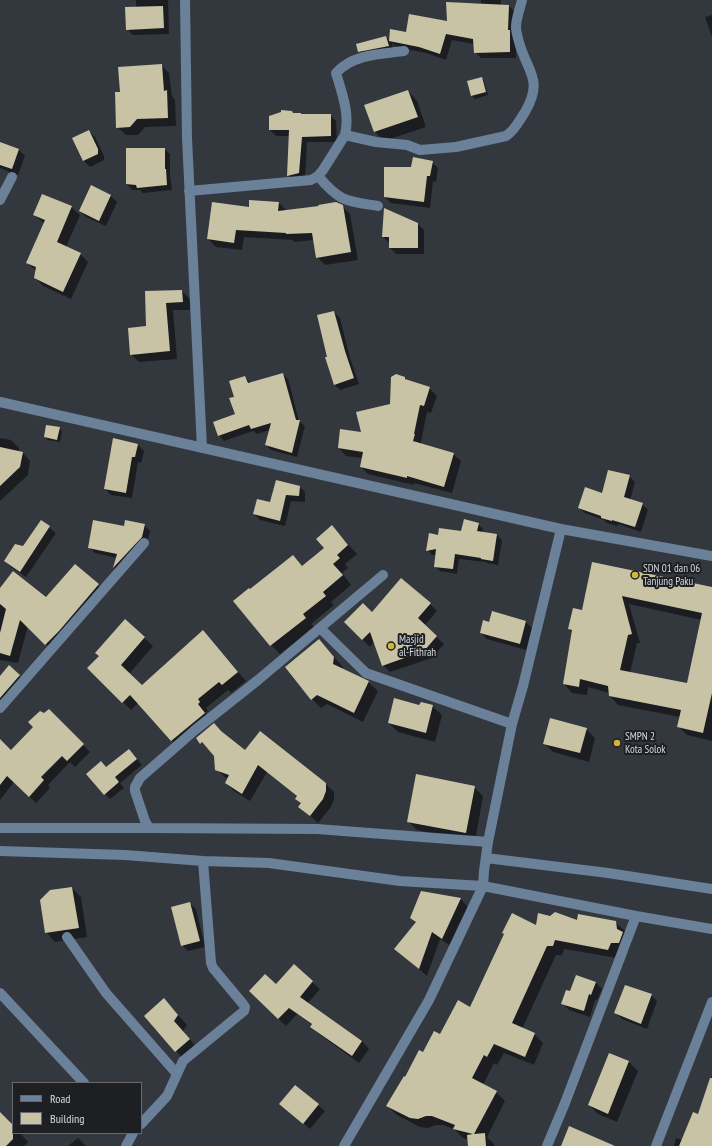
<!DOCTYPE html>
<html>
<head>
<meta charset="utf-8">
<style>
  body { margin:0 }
  #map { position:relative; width:712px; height:1146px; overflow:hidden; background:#33383f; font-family:"PT Sans Narrow",sans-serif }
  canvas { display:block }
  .legend { position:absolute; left:12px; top:1082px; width:130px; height:52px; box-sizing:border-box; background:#1d1f22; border:1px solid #67696d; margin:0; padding:5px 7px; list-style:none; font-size:12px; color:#d6d9dd }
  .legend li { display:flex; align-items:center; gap:8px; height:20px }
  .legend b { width:20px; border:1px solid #67696d }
</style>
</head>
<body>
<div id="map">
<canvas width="712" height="1146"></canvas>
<ul class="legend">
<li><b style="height:5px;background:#6b8099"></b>Road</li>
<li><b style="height:11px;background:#c9c3a5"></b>Building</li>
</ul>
</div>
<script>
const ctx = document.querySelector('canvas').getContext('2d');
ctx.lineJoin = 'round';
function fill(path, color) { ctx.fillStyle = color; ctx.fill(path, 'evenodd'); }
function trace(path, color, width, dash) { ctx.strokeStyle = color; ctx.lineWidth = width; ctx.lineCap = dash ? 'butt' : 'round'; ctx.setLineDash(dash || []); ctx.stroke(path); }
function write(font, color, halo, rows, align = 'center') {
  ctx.font = font + ' "PT Sans Narrow",sans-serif'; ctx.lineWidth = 4; ctx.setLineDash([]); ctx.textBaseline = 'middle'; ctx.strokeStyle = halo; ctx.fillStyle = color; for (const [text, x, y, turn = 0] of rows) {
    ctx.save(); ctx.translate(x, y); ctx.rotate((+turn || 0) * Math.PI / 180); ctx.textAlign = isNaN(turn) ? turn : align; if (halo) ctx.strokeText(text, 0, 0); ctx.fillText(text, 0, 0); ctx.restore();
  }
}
fill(new Path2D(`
  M136 0H168L169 34 133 35 127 29 136 8Z
  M481 0H501V6H509L515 12 516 58H481L475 52 474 44 452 40 446 60 426 53 396 47 392 43 394 52 365 57 359 51 386 37 390 41 406 33 448 22 447 3H481Z
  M712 15V37L705 17Z
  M161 65 169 73 172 96 175 100 176 126 145 127 138 135H126L117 127 121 93Z
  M482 78 484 81 488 95 475 99 472 96 468 82Z
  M408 91 417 101 426 127 384 141 375 132Z
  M292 111 294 114 330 115 336 121 337 142H307L305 179 294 181 288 175 290 136H276L270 130Z
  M89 131 95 137 104 156V160L90 167 84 161 73 139Z
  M0 143 19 150 25 156 18 175 0 168Z
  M164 149 170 154V175L172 190 143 193 140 190H132L127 184Z
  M432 162 438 168 436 182 433 181 430 208 391 203 385 197 412 168Z
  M111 196 117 202 106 226 86 217 80 211Z
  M279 203 287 211 342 206 350 214 358 260 325 265 317 257 314 240 294 242 293 240 244 237 242 250 216 247 208 239 250 208Z
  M71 207 80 215 66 247 80 254 88 262 71 299 43 286 35 278 36 271 27 262 45 224 34 215Z
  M418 224 424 230V254H396L390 248 389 243 383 237V226Z
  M182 291 190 299V310H173L177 359 139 362 131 354 147 327 146 292Z
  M334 312 340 318 350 358 359 384 340 390 334 384 328 358Z
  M283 374 288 379 299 421 305 426 297 457 271 450 266 445 270 430 257 434 253 431 224 441 219 435 236 415 235 397 245 377 251 383Z
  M405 378 409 382 429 388 437 396 431 413 427 412 421 442V444L453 454 461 461 452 493 414 483V485L368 474 361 467 363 458 346 456 339 448 362 433 391 405Z
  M59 428 62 431 60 442 48 440 45 437Z
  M0 438 11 440 19 448V452L23 453 30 461 28 475 0 501Z
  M138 445 144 451 141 463 138 462 132 498 111 495 105 489Z
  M629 476 635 482 630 500 642 504 648 510 641 532 618 524 617 526 607 523 604 520 585 513 579 508 602 494Z
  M300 487 305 492V502L291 501 285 526 260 520 254 514Z
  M42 522 56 533 26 577 11 567 5 561 24 548Z
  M478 524 483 529 482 533 497 535 502 540 498 565 487 563 486 562 459 559 457 574 440 571 435 566 437 555H432L428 550 439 536 462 532Z
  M144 525 150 531 147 543 120 574 114 568 117 558 95 553 89 547 124 527Z
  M332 527 357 554 345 564 348 568 342 573 351 585 331 602 334 605 311 624 314 627 280 654 271 645 303 567 325 548Z
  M592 563 712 588V741L687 735 678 726 680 717 618 705 610 696 609 693 588 687 587 695 572 693 564 684 572 632 569 629 583 611ZM629 604 702 620 688 684 630 673 637 643H640Z
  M98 585 105 592 53 651 28 626 18 663 0 660V590L46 599Z
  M430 604 437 611 424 626 444 644 432 658 390 672 383 665 374 642 370 647 345 622 372 613Z
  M125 620 153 646 129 674 142 686 203 631 246 681 231 693 228 690 206 708 208 711 205 713 213 722 180 749 138 703 131 710 88 668 100 656Z
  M526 622 532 628 526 650 487 639 481 633 489 623Z
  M319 640 343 667 342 670 368 682 378 691 363 722 327 704 321 708 312 699Z
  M9 667 25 682 6 704 0 699V677Z
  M432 706 442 715 435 742 398 732 389 723Z
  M49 710 90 752 75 767 70 762 48 785 50 788 36 803 14 782 0 800V748L11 751Z
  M586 729 595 738 589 762 553 752 544 743Z
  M224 734 245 752 326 784 334 792V799L331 807 318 823 300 806 302 804 296 798 298 797 267 772 250 801 234 791 226 783 228 779 225 777 216 769 215 756 197 738Z
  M134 755 142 765 120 783 124 788 110 799 105 794 107 768Z
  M474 787 483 796 475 842 417 830 408 821Z
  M72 888 81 897 87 937 55 942 46 932Z
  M461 899 468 907 451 946 440 939 427 976 396 949 417 923 411 918Z
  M189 903 196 909 205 947 188 951 182 945Z
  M577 921 615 922 625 931V935L632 942 628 952 621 951 617 958 564 949 562 955H556L522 1029 534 1034 543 1043 534 1065 504 1053 497 1065 494 1063 483 1085 496 1092 505 1101 487 1137 494 1144V1146H469V1140L463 1138 454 1129 443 1125H436L428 1128 420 1127 397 1115 387 1106 423 1054 440 1035 471 1008 504 934 503 933Z
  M294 966 320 989 308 1003 362 1041 369 1049 359 1063 319 1034 311 1027 312 1025 297 1014 286 1026 250 991 276 986Z
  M576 976 596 983 602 989 597 1000H595L590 1017 569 1010 563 1004 570 992Z
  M651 995 657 1001 647 1029 622 1019 616 1013Z
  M164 1000 187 1025 183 1031 198 1049 185 1061 145 1016Z
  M610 1054 629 1062 638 1071 617 1122 598 1114 589 1105Z
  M712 1076V1146H674L676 1138 682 1140 698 1115Z
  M295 1086 325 1111 310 1129 287 1110Z
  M0 1118 13 1126V1133H20L28 1142 24 1146H0Z
  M78 1138 86 1146H68Z`), '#0007');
fill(new Path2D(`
  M446 2 509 5 508 30H510V52L474 53 473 39 446 34 440 54 419 47 389 41 390 29 406 32 409 14 447 21Z
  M163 6 164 28 126 30 125 7Z
  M386 36 389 46 358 52 356 44Z
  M162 64 164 91 167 90 168 118 137 119 130 127 116 128 115 92H120L118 67Z
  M482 77 486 92 471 96 467 81Z
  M408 90 418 117 374 132 364 105Z
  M281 110 292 111 293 113H301V114H331V136L302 137 299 173 287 176 289 130H269V116L281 112Z
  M89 130 98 149V154L83 161 72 138Z
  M0 142 19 149 12 169 0 165Z
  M126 148H165V169H166L167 185 137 188 136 185 126 184Z
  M413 157 433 161 430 176H427L424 202 384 197V167H411Z
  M91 185 111 195 99 221 79 211Z
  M42 194 72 206 57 242 81 253 63 292 34 278 36 267 26 263 45 220 33 215Z
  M249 200 279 202 278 211 319 206 318 205 336 202 343 205 351 252 316 258 312 233 286 234V233L236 230 234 243 207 239 212 202 249 207Z
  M384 208 418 223V248H389V237H382Z
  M182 290 183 302 166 303 170 351 130 355 128 328 146 326 145 291Z
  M334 311 345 351 354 378 334 385 325 357H327L317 315Z
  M283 373 296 420H300L292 453 265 445 271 423 251 429 249 425 218 436 213 422 235 414 229 398 234 397 229 381 245 376 248 383Z
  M396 374 405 377V379L430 387 424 406 420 405 414 434H415L413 441 454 453 444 487 407 476V478L360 467 363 452 338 448 340 429 361 432 356 412 390 404 391 377Z
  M46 425 60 427 57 440 44 437Z
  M113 438 138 444 135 457H132L126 493 104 489Z
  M0 447 23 452 20 467 0 486Z
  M608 470 630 475 624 497 643 503 635 527 612 520V521L601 518V516L578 508 585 487 602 493Z
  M276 480 300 486 299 496 286 495 280 521 253 514 257 499 270 502Z
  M464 519 479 523 477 531 497 534 493 561 481 559V558L455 554 453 569 434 567 436 549 426 551 429 533 438 535 439 528 461 531Z
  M41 520 50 526 20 572 4 561 15 544 23 546Z
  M93 520 124 526 125 520 145 524 142 537 113 568 117 554 88 548Z
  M332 525 348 545 337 555 340 558 333 564 343 575 323 592 326 596 303 614 306 618 270 646 233 601 249 588 250 589 293 555 302 566 324 548 316 539Z
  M592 562 712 587V693L703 733 677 727 681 710 609 696 608 686 580 679 579 687 563 684 572 630 568 629 573 608 582 610ZM622 596 702 613 687 683 620 670 628 635 632 634Z
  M75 564 99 584 59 631 45 645 20 620 10 656 0 653V633L6 609 0 604V588L13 571 46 597Z
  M401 578 431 603 418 618 437 636 424 651 382 666 370 632 362 640 344 622 363 603 372 612Z
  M492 611 526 621 520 644 480 633 483 620 489 622Z
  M125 619 145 637 121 665 142 685 203 630 238 672 222 685 219 682 198 699 200 702 198 704 205 713 171 741 130 695 122 703 87 668 99 656 95 653Z
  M319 639 334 657 333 664 369 681 354 713 317 695 311 700 285 667Z
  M9 665 20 675 0 698V676Z
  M394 698 419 705 421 702 433 705 426 733 388 723Z
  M49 709 84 744 67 761 62 756 41 777 44 780 29 797 7 776 0 785V739L11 750 33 727 28 722 40 711 44 713Z
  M550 718 587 728 580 753 543 744Z
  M214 723 221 731 245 750 260 731 326 783V791L323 799 310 816 298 807 301 803 295 799 297 796 258 765 242 794 225 783 229 775 215 770 214 756 202 742 200 744 196 738Z
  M129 749 137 759 115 777 119 782 104 795 86 774 101 761 106 767Z
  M416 774 475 786 466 833 407 822Z
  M72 887 79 928 45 933 40 900 50 890Z
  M421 891 461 898 442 939 432 932 419 969 394 949 416 922 410 918Z
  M190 902 200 941 181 946 171 907Z
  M555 912 577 920 578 914 616 921 617 929 623 932 619 943H611L608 950 555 940 553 946H547L512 1023 535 1033 525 1057 494 1044 487 1057 484 1055 472 1078 497 1091 474 1134 485 1133 486 1146H468L467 1135 473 1134 453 1129 455 1125 432 1116H426L418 1119 410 1118 386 1106 404 1076 405 1077 419 1050 423 1052 434 1031 440 1034 458 1000 470 1007 504 934 502 933 512 913 536 925 538 913 550 916Z
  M294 964 313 981 300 997 362 1041 352 1056 310 1027 312 1024 289 1008 278 1019 249 991 265 974 276 984Z
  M576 975 596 982 591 995 589 994 584 1011 561 1004 566 990 570 991Z
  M625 985 652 994 641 1024 614 1013Z
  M164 998 178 1015 174 1021 190 1039 175 1052 144 1016Z
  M609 1053 629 1061 608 1114 588 1105Z
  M710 1078H712V1146H679L693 1112 698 1114Z
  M295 1085 319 1104 303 1124 279 1104Z
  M0 1112 13 1125V1139L6 1146H0Z
  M569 1126 615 1146H561Z`), '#c9c3a5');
trace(new Path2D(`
  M185 0 187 138 202 448
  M345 135 376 142 407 145 420 150 456 147 506 136C515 130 519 121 525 112 544 79 527 72 519 42 518 38 516 32 516 27 516 18 520 9 522 0
  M318 176C340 202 346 201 378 206
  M189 191 311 180 318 176 323 170 345 135C350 114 342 93 336 73 353 54 381 54 404 51
  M0 200 12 177
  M0 402 561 529 712 556
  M320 628 366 673 512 724
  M0 708 144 543
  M0 828H149L317 829 488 842
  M149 828 145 821 135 791V787L140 778 195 730 258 680 383 575
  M0 851 125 855 203 861 269 863 400 881 483 886 636 916 712 929
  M486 858 608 873 712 889
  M67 937 106 993 177 1074
  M0 993 84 1083
  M141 1124 167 1096 183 1061 244 1011 245 1007 243 1004 213 968 211 963 203 861
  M126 1146 133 1133
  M344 1146 429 1000 483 886 484 871 488 842 512 724 523 686 561 529
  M547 1146 565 1103 636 916
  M656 1146 712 1002`), '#6b8099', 10);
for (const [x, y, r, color] of [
  [635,575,4,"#d2b735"],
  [391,646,4,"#d2b735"],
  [617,743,4,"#d2b735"]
]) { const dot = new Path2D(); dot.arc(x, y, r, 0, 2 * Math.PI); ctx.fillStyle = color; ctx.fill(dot); trace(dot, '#1d1f22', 1.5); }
write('11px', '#d6d9dd', '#1d1f22', [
  ["SDN 01 dan 06",643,569],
  ["Tanjung Paku",643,582],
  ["Masjid",399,640],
  ["al-Fithrah",399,653],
  ["SMPN 2",625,737],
  ["Kota Solok",625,750]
], 'left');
</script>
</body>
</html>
